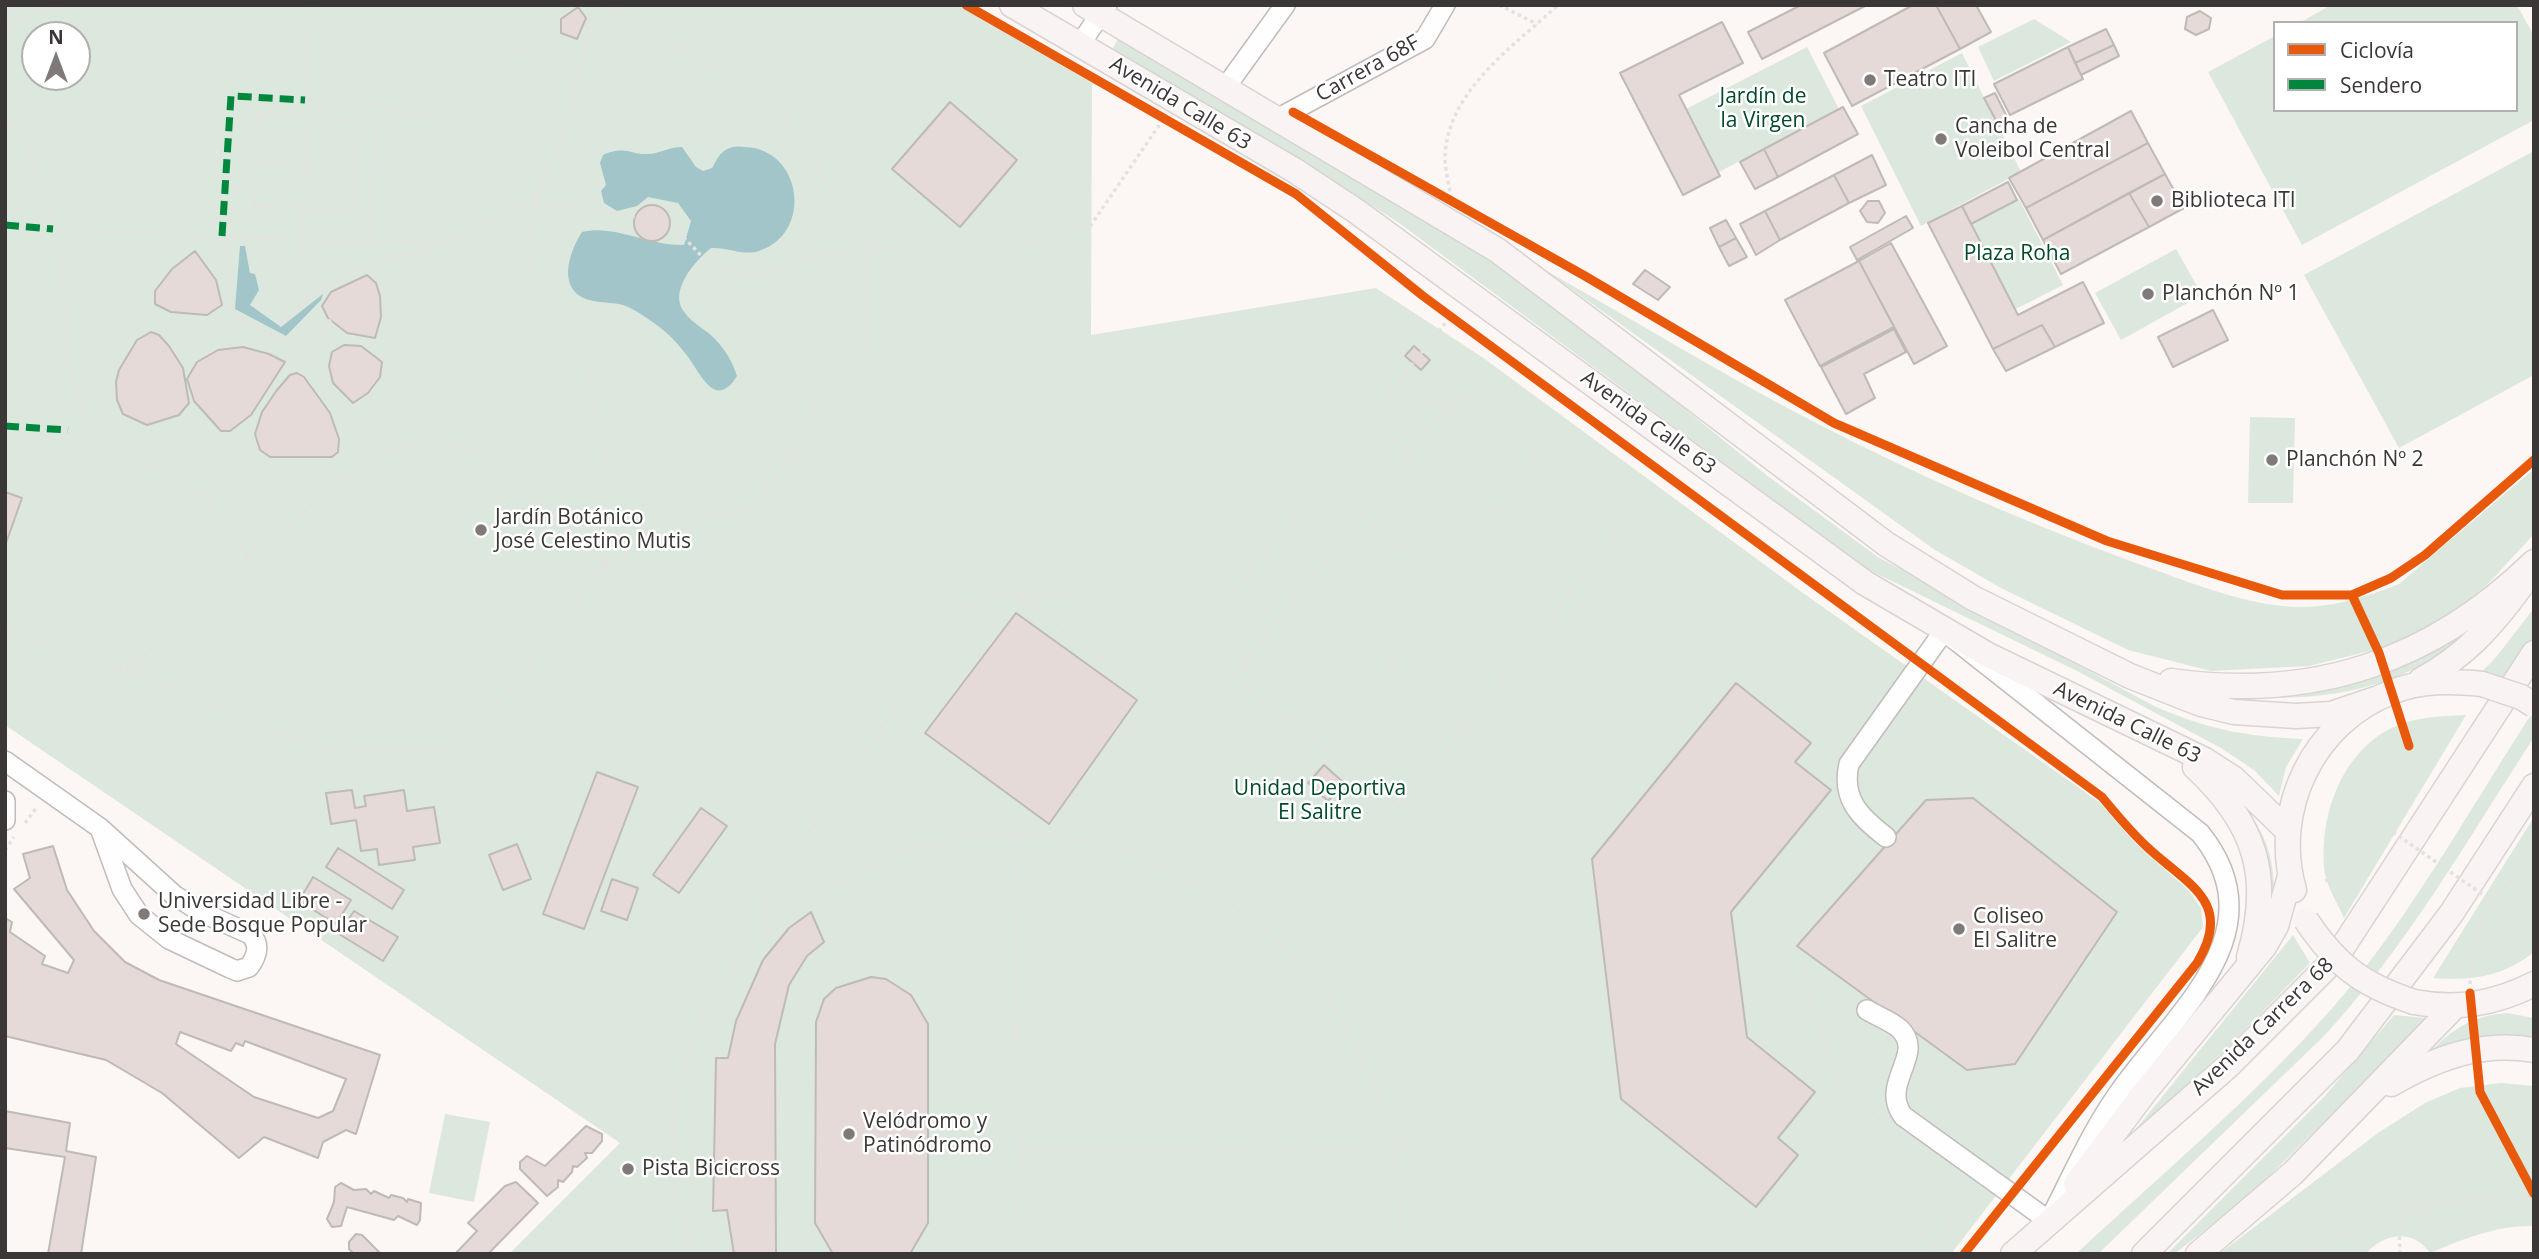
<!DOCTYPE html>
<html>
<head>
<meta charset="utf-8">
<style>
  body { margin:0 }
  #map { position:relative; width:2539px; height:1259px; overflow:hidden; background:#fcf6f5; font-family:"Open Sans",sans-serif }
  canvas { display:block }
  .frame { position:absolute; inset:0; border:7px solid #3b3736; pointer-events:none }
  .legend { position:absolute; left:2273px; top:21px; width:245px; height:91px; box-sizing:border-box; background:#fff; border:2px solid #b1afaf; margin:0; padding:9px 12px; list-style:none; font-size:21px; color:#3b3736 }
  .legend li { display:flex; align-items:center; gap:14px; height:35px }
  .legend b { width:35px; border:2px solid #b1afaf }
  .north { position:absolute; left:21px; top:21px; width:70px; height:70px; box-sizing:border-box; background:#fff; border:2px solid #b1afaf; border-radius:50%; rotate:0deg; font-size:19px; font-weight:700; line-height:28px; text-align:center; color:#3b3736 }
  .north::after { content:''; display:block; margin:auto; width:24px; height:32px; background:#7f7a79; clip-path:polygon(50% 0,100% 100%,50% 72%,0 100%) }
</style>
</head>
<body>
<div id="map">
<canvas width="2539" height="1259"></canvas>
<div class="frame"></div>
<ul class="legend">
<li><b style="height:9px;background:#e8590c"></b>Ciclovía</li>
<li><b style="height:9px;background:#00873e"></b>Sendero</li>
</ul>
<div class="north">N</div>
</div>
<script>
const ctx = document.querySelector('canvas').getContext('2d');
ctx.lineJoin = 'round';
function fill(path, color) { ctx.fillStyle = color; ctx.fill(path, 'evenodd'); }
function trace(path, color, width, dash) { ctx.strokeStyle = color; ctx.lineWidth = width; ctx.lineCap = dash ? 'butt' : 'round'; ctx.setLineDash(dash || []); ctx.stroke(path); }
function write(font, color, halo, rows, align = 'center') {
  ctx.font = font + ' "Open Sans",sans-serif'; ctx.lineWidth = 5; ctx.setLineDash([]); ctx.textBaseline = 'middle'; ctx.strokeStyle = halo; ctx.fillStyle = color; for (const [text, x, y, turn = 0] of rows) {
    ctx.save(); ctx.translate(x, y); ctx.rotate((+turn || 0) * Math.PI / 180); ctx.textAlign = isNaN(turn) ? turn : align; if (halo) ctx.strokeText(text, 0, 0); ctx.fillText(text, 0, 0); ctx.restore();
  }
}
fill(new Path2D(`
  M5 5H957L1092 83 1091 335 1376 288 1482 357 1803 593 2099 802 2136 844 2188 890 2201 908 2203 927 1951 1254H509L620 1143 5 725ZM35 35H77V77H35Z
  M2331 5H2517L2534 36V120L2302 245 2208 72 2275 36V110H2516V23H2299Z
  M2034 19 2071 42 1994 81 1978 47Z
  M1118 39 1398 199 1472 247 1618 355 1769 477 1878 557 2156 707C2210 730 2244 736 2303 739L2286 767 2279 796 2254 770 2221 748 2077 671 1867 569 1399 223 1318 171 1112 50Z
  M1807 47 1839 109 1719 172 1686 109Z
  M1962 53 2021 172 1921 226 1861 106Z
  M2534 151V375L2399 448 2304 275Z
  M2019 199 2063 285 2014 310 1971 224Z
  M2176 249 2202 295 2121 340 2095 293Z
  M1545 270C1637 322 1728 378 1822 426 1923 478 2027 523 2133 562 2185 580 2246 607 2302 607 2336 607 2368 596 2399 584L2534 469V534L2487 585 2440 623 2394 645 2309 666 2211 671 2128 650 2001 588 1935 550Z
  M2250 417 2295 418 2293 503H2248Z
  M2534 608V638L2502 682 2477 677 2497 656Z
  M2489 612C2420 687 2332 704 2235 696H2284L2345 684Z
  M2534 710V737C2468 839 2407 946 2325 1035L2098 1254H2076C2167 1169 2266 1087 2346 992 2417 905 2473 804 2534 710Z
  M2466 715 2344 918C2338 904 2328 889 2325 874 2318 822 2339 756 2388 730 2411 717 2441 716 2466 715Z
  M2243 806C2273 841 2278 876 2271 921Z
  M2534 817V952C2503 977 2471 981 2433 978Z
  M2293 935 2310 963 2229 1046 2127 1140Z
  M2507 1013 2534 1018V1041L2481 1036 2429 1054C2452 1028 2473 1016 2507 1013Z
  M2394 1015 2425 1018 2387 1059 2249 1196 2174 1254H2167L2324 1097Z
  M2501 1083 2534 1086V1226C2497 1225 2463 1239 2430 1253 2413 1228 2383 1233 2366 1254H2219L2378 1133 2425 1103 2460 1088Z
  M445 1114 490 1122 474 1202 429 1193Z`), '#dce8dd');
fill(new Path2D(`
  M682 147 696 167 703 171 712 168C715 163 719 154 724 151 731 146 738 146 745 147 802 149 814 233 759 251 743 256 728 247 711 248 695 261 667 292 685 313 693 324 705 329 714 338 725 349 732 361 737 376 714 413 699 369 685 353 678 344 668 333 658 326 649 319 637 311 626 306 616 302 601 303 589 300 556 290 569 252 582 232 613 224 650 246 684 245L691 221 678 203 648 197 637 206 617 211 604 203 601 191 606 185 600 163 603 155C626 145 630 155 648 154 658 154 669 147 682 147Z
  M240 246H245L250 273 255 274 259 290 250 305 281 327 323 294 321 300 286 336 235 309Z`), '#a2c5c9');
const building = new Path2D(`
  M1801 5H1867L1762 59 1748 32Z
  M1913 5H1936L1960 49 1852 106 1824 53Z
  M1936 5H1976L1991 32 1960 49Z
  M578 7 586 18 577 39 561 33V19Z
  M2200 11 2211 18 2209 29 2196 35 2185 29 2187 17Z
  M1722 22 1743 63 1679 95 1720 176 1683 195 1620 73Z
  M2106 29 2114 45 2075 63 2068 47Z
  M2114 45 2119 56 2081 75 2075 63Z
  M2068 47 2083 79 2010 115 1994 84Z
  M1995 93 2009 121 1999 126 1984 98Z
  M950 102 1017 160 960 227 892 169Z
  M1843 107 1858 134 1778 177 1764 149Z
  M2131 111 2148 143 2026 208 2009 178Z
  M2148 143 2165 174 2043 240 2026 208Z
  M1764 149 1778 177 1755 189 1740 162Z
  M1872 155 1886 185 1849 203 1834 175Z
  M2165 174 2184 208 2149 227 2129 193Z
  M1834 175 1849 203 1780 240 1765 211Z
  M2008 182 2017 200 1971 224 1962 206Z
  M2129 193 2149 227 2061 274 2043 240Z
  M1868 201H1879L1885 213 1878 223 1867 222 1860 211Z
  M634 223a18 18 0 1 1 36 0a18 18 0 1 1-36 0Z
  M1962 206 2018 315 2083 282 2104 323 2055 347 2042 325 1993 349 1928 223Z
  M1765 211 1780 240 1756 255 1740 224Z
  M1906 216 1913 228 1857 260 1850 247Z
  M1726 220 1736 238 1719 247 1710 228Z
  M1736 238 1747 257 1729 266 1719 247Z
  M1891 243 1947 346 1914 364 1859 261Z
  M195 251 216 280 222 305 207 315 171 312 155 304V291L172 269Z
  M1859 261 1894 327 1820 366 1785 300Z
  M1645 270 1670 287 1658 300 1633 284Z
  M367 275 376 283 380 296 381 317 375 338 347 333 328 318 322 306 331 292Z
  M2213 310 2228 340 2173 367 2158 337Z
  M2042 325 2055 347 2006 371 1993 349Z
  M1894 329 1906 352 1864 374 1875 398 1846 414 1821 367Z
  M151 332 159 335 169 346 183 368 189 403 179 415 147 425 123 414 117 400 116 382 119 370 137 340Z
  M344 345 361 346 382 362 380 377 368 393 353 403 333 383 329 366 332 352Z
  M1414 346 1430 360 1421 370 1405 356Z
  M243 347 269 354 285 362 251 415 230 431H221L194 401 187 379 197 362 218 350Z
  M297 373 304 377 330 413 339 439 338 452 332 457H270L260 450 255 434 262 412 277 390 290 375Z
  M5 492 22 498 5 546Z
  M1016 613 1137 700 1049 824 925 733Z
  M1736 683 1811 743 1795 762 1831 790 1731 912 1747 1037 1815 1092 1778 1138 1798 1155 1756 1207 1621 1099 1592 859Z
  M1324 765 1344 783 1328 801 1308 783Z
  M597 772 638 787 584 929 543 914Z
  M352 790 355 808 366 806 364 796 404 790 407 811 434 807 440 843 413 847 415 860 379 865 377 849 361 851 356 820 331 824 326 793Z
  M1973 798 2117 912 2015 1064 1967 1070 1797 946 1926 800Z
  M701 808 727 826 679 893 653 875Z
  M517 844 531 879 503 890 489 855Z
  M53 846 67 890 94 931 125 962 159 980 380 1055 356 1134 346 1130 323 1142 318 1158 264 1137 239 1158 162 1093 106 1060 5 1036V918L12 922 10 932 45 956 42 964 68 973 74 960 14 889 30 878 23 854ZM180 1032 231 1051 236 1043 243 1046 245 1041 346 1079 333 1111 318 1118 254 1097 176 1044Z
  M338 848 404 890 392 909 326 867Z
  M313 877 351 900 336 924 299 901Z
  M612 879 638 888 627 920 601 911Z
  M354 911 398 937 383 961 339 934Z
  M811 912 824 942 807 956 789 985 775 1044 776 1254H734L727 1210 713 1211 716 1058H728L736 1021 763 960 789 928Z
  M871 977 886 979 911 995 928 1024V1223L910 1254H833L815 1223 816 1022 824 999 836 988Z
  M5 1111 70 1123 66 1151 96 1157 81 1254H48L65 1157 5 1148Z
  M586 1126 602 1134V1141L592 1153H585L587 1158 577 1167 573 1166 572 1172 563 1182 558 1180V1187L547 1196 520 1169V1162L527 1156 545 1166Z
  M516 1182 538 1203 488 1254H455L477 1231 468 1223 505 1186Z
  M341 1183 354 1190 366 1189 371 1194 374 1191 389 1198 391 1195 403 1198 407 1202 408 1199 421 1203 420 1220 417 1225 398 1216 394 1220 347 1207 341 1226 332 1227 327 1219 334 1202 335 1187Z
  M356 1234 362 1235 381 1254H354L349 1249V1242Z`);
fill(building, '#e5dad7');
trace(building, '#bebab8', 2);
const minor = new Path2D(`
  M1080 44 1107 5
  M1225 88 1285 5
  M1277 119 1425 39 1445 5
  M5 761 100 828 174 895 201 912 250 934C261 944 257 956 249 967L237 971 230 968 169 939 139 915 122 889 100 828
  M5 801V820
  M1867 1010C1877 1016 1891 1021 1900 1029 1926 1055 1879 1083 1903 1116L2049 1221C2071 1179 2091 1132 2118 1094 2173 1014 2281 933 2200 833L1944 631 1849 764C1841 799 1860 817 1886 837`);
const major = new Path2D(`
  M1012 5 1294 170 1356 211 1865 583 1988 655 2205 760 2233 778 2287 830
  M1085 5 1497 250 1886 544 1973 598 2130 676 2201 704 2234 712 2296 716 2331 714 2375 699
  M2421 680C2464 657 2493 625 2521 586
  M2171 681C2313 701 2431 662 2534 562
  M2195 767C2255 823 2273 876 2249 957
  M2294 890C2271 810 2313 722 2392 692 2421 680 2452 681 2482 684
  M2414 1002C2457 1010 2494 1004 2534 984
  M2391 1084C2436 1058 2481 1041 2534 1050
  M2076 1184 2144 1093 2264 947 2276 926 2290 876
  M2013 1254 2228 1066 2335 959 2534 653
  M2144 1254 2348 1050 2451 914 2534 786
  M2198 1254 2293 1173 2454 1007`);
trace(minor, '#c1bcbb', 22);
trace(major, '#d7d4d3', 27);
trace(new Path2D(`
  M593 5 569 120 534 201 527 253 541 316 583 351 604 447V565
  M1499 5 1537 24
  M5 23 66 5
  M378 104 405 114 424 115 476 75 528 46 561 9 570 5
  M258 115 358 120 354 211 254 206Z
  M5 123 20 130 53 229 62 276 71 379 92 429 202 495 249 556
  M256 162 355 167
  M1451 198C1449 186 1446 173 1445 160 1445 92 1513 47 1558 5
  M674 227 711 266 750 276 811 256 909 246H1032L1091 225 1164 118
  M53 229 371 243 378 104 305 100 313 5
  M222 236 233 313 293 346 331 320
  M371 243 456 238 534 201 635 217
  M282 320 315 293 364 266 450 240
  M280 322 296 285 302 240 308 117
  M1421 353 1451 316
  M1402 378 1445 409
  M1458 394 1625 524 1401 808 1234 677Z
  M1393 439 1412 452
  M1362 479 1379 492
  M1325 526 1344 538
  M1293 569 1310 581
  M1444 579 1539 457
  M1017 595 1150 696
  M2352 595 2374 642
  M1568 596 1598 618
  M1262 609 1278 621
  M5 629 125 668 317 747 462 752 604 565 712 515 750 509 795 452 816 404 866 350 867 250 832 188 782 117 734 76 664 40 611 5
  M1230 651 1245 662
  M126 667 188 624 249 556 368 460 436 437 492 456 604 565
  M1326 749 1453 586 1362 516
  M2403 813 2409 790V746
  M25 823 37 807
  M1014 835 1019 1148 1017 1254
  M1045 835 1413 363
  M5 850 14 837
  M2325 881 2351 870 2377 851
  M765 932C764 908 769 893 781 872L962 612C996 588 1032 594 1072 596
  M1804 967 1837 1087 1883 1121
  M2470 984C2470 934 2491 890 2534 862
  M2480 1092 2534 1194
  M1019 1148 1563 1146
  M693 1254C672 1202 668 1140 679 1086 696 1003 746 941 816 897 845 879 874 863 906 852 1072 794 1262 882 1347 1029 1385 1097 1408 1175 1398 1254
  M1907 1254 1938 1215 1951 1225 1929 1254
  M2305 1254C2380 1219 2450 1191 2534 1198
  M2400 1254 2399 1225 2480 1092`), '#e3e2e1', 3.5, [3.5, 3.5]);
trace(minor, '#fffefe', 19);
trace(major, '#f9f4f3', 24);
const majorBridge = new Path2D(`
  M2482 684 2521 697 2534 705
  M2306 920C2336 965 2362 985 2414 1002`);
trace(majorBridge, '#d7d4d3', 27, []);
trace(new Path2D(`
  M2393 832 2492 901`), '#e3e2e1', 3.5, [3.5, 3.5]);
trace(majorBridge, '#f9f4f3', 24);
trace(new Path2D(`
  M5 225 53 229
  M222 236 231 96 305 100
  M5 426 68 430`), '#00873e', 7, [14, 7]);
trace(new Path2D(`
  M966 5 1296 194 1423 296 2102 797C2116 814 2130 831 2146 846 2186 884 2235 901 2197 963L1964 1254
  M1293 112 1585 276 1834 423 2107 541 2282 595H2352L2391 578 2425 555 2534 460
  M2352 595 2379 653 2409 746
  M2470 993 2480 1092 2534 1194`), '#e8590c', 9);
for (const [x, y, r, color] of [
  [1870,80,7,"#7f7a79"],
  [1941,139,7,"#7f7a79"],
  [2157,201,7,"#7f7a79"],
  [2148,294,7,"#7f7a79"],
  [2272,460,7,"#7f7a79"],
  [481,530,7,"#7f7a79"],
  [144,914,7,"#7f7a79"],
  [1959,929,7,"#7f7a79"],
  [849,1134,7,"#7f7a79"],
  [628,1169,7,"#7f7a79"]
]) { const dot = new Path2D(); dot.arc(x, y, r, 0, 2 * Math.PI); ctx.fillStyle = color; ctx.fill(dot); trace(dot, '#fff', 2.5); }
write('21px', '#3b3736', '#fff', [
  ["Carrera 68F",1368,69,-29],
  ["Avenida Calle 63",1180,104,31],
  ["Avenida Calle 63",1648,423,36],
  ["Avenida Calle 63",2127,723,26],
  ["Avenida Carrera 68",2263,1027,-44]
]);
write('21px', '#3b3736', '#fff', [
  ["Teatro ITI",1884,80],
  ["Cancha de",1955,127],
  ["Voleibol Central",1955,151],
  ["Biblioteca ITI",2171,201],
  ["Planchón Nº 1",2162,294],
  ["Planchón Nº 2",2286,460],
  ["Jardín Botánico",495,518],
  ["José Celestino Mutis",495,542],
  ["Universidad Libre -",158,902],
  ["Sede Bosque Popular",158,926],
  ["Coliseo",1973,917],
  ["El Salitre",1973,941],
  ["Velódromo y",863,1122],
  ["Patinódromo",863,1146],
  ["Pista Bicicross",642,1169]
], 'left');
write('21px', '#014a2a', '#fff', [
  ["Jardín de",1763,97],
  ["la Virgen",1763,121],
  ["Plaza Roha",2017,254],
  ["Unidad Deportiva",1320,789],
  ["El Salitre",1320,813]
]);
</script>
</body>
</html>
